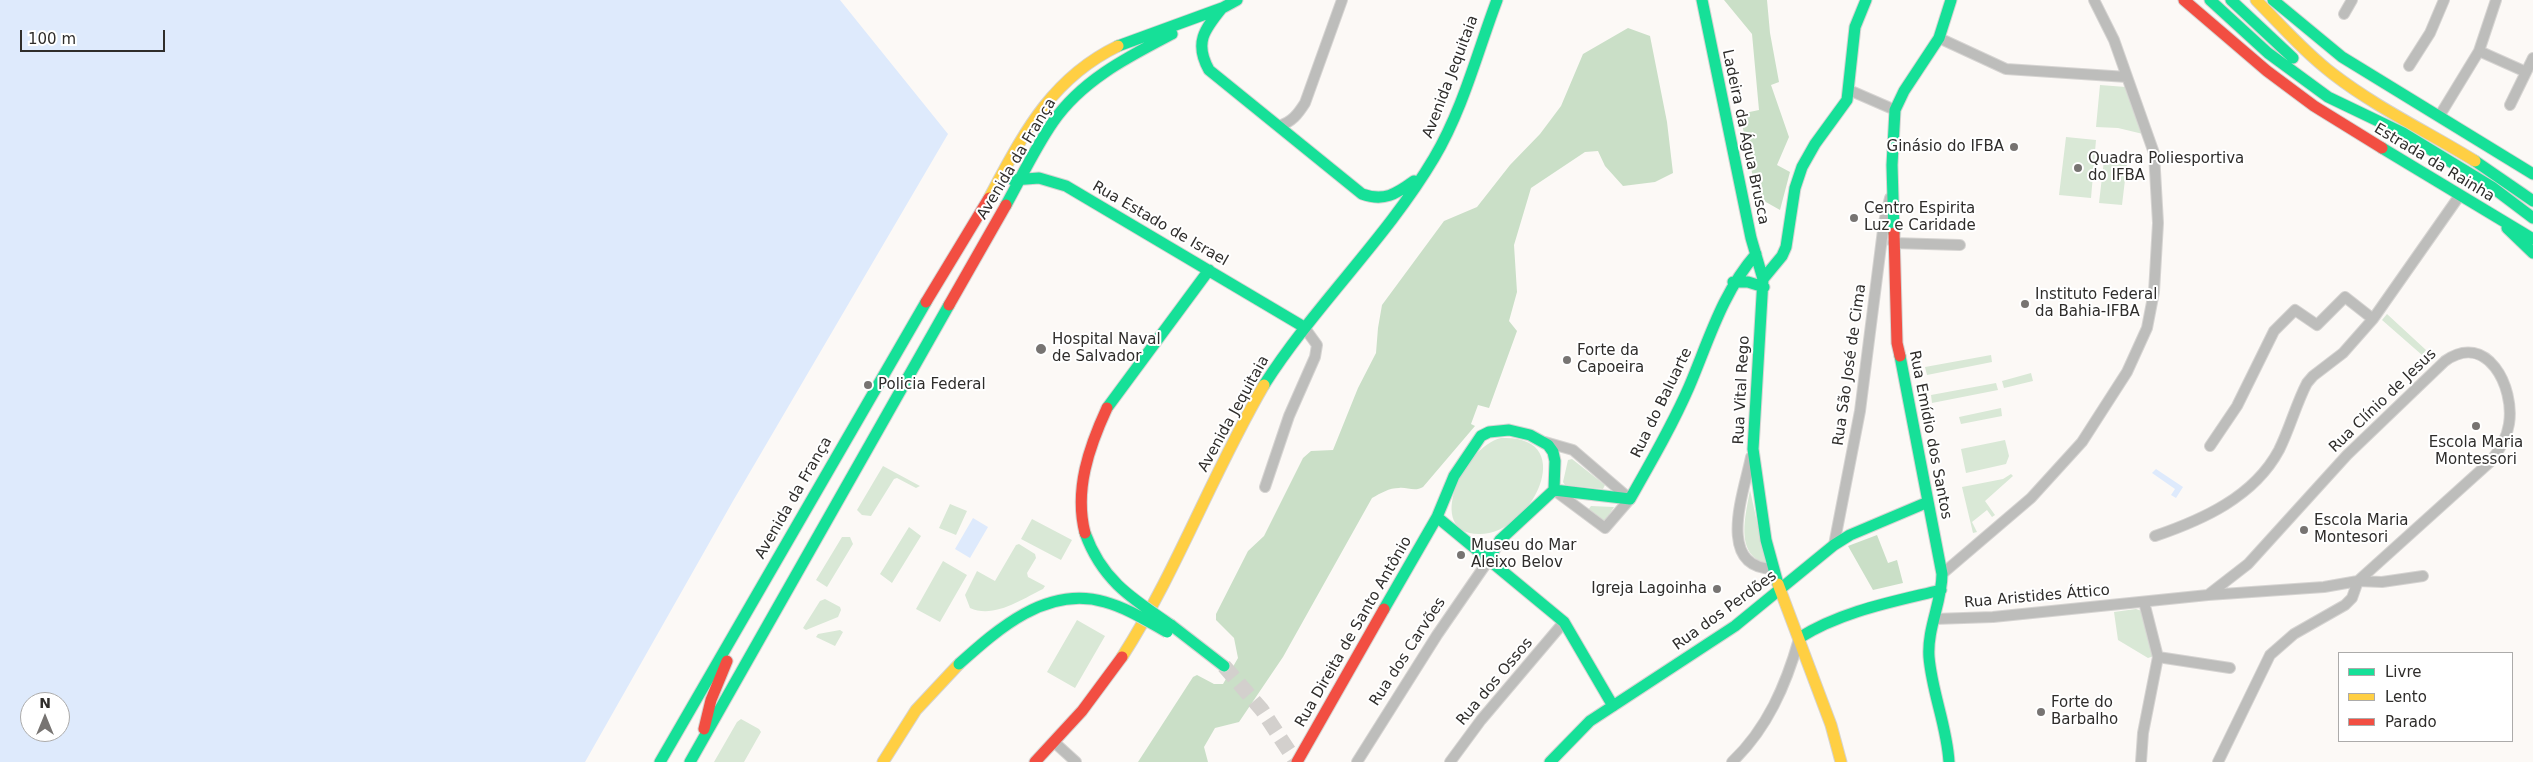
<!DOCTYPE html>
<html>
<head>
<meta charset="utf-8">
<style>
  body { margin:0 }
  #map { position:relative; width:2533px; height:762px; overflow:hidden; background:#fcf9f6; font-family:"DejaVu Sans",sans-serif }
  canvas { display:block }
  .legend { position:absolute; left:2338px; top:652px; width:175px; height:90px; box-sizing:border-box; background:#fff; border:1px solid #acabaa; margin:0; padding:6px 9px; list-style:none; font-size:15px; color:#2f2d2b }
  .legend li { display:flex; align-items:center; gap:10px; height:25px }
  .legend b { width:25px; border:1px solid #acabaa }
  .north { position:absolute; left:20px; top:692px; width:50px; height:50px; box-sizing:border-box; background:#fff; border:1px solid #acabaa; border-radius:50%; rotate:0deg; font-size:14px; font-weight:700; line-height:20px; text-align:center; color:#2f2d2b }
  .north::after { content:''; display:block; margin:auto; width:18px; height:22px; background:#777472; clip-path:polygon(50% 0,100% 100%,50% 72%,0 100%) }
  .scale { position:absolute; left:20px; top:30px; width:145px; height:22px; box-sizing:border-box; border:2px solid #2f2d2b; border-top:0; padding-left:6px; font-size:15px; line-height:18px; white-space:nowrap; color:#2f2d2b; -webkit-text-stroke:4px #fff; paint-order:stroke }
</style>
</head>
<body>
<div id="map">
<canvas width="2533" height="762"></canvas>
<ul class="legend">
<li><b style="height:6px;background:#16e098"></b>Livre</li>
<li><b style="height:6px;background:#ffcf43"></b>Lento</li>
<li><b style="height:6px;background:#f24e42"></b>Parado</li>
</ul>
<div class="north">N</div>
<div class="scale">100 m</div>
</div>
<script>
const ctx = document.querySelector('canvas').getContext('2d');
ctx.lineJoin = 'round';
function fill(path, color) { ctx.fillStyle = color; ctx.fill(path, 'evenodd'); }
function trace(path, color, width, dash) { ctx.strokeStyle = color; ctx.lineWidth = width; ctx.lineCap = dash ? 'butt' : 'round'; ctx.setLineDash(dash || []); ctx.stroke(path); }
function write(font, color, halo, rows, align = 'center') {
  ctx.font = font + ' "DejaVu Sans",sans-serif'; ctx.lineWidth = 4; ctx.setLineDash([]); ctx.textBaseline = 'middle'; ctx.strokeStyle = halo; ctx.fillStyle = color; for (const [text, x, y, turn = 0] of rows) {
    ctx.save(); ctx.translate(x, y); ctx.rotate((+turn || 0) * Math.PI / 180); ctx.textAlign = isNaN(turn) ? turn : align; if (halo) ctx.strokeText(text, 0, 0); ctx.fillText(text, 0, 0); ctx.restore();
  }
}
fill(new Path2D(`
  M2100 85 2126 87 2143 134 2118 128 2096 127Z
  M2066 137 2096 140 2091 198 2059 195Z
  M2104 160 2127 163 2122 205 2099 203Z
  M2387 314 2426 350 2422 355 2382 320Z
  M1991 355 1992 362 1927 375 1925 367Z
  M2031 373 2033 381 2004 388 2002 381Z
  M1996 383 1998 390 1932 403 1931 395Z
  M2001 408 2002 416 1961 424 1959 417Z
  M1501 438C1581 434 1532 535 1479 534 1424 534 1463 447 1501 438Z
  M2005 440 2009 456 2006 464 1966 473 1961 449Z
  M1572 459 1605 485 1603 489 1565 485 1563 482 1568 460Z
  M883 466 920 486 916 488 897 478 894 479 871 516 862 515 857 510Z
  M2011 474 2013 476 1985 501 1995 515 1992 517 1987 510 1972 522 1977 532 1973 533 1962 487 2003 479Z
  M1750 490 1766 563C1734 555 1746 514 1750 490Z
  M950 504 967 511 956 535 939 528Z
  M1591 506 1614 507 1605 521 1602 522 1588 510Z
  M1032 519 1072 540 1061 560 1021 539Z
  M909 527 921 536 892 583 880 574Z
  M842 537H850L853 544 827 587 816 580Z
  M1019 544 1035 554 1036 558 1027 573 1028 577 1045 586 1043 589C1022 599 994 619 970 608L965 595 977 571 995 581 1016 545Z
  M943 561 967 575 940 622 916 609Z
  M825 599 840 607 841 610 838 617 806 630 803 628 820 601Z
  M2136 609 2142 611 2154 656 2148 658 2118 640 2114 612Z
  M1077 620 1105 636 1075 688 1047 672Z
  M840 630 843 632 835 646 816 637 818 634Z
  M741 719 759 729 761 732 744 762H714L737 722Z`), '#d9e8d6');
fill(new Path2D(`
  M1724 0H1767L1770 33 1779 82 1771 85 1789 137 1777 165 1790 172 1780 210 1757 197 1740 114 1759 110 1752 34Z
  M1628 28 1650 36 1667 122 1673 173 1655 182 1623 186 1605 166 1598 151 1585 152 1531 188 1514 245 1517 292 1509 321 1517 331 1489 408 1478 405 1471 424 1475 426 1423 487C1415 492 1407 487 1399 488 1389 488 1381 493 1372 498L1283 657 1239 722 1215 728 1204 747 1208 762H1138L1193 677 1197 675 1214 684H1223L1238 658 1234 638 1216 620V614L1248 551 1264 536 1303 458 1311 451 1333 450 1358 388 1376 353 1378 328 1382 305 1444 221 1477 207 1510 165 1540 134 1561 106 1583 54Z
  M1877 535 1888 563 1897 560 1903 583 1873 590 1848 546Z`), '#cadfc7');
fill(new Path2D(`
  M0 0H840L948 134 733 501 585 762H0ZM30 702H60V732H30Z
  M2156 469 2183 487 2176 498 2171 495 2175 489 2152 473Z
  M973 518 988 527 970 558 955 549Z`), '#deeafc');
trace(new Path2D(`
  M1224 666 1262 710 1296 762`), '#d3d0cd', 15, [15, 8]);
const street = new Path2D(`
  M2344 14 2352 0
  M1939 38 2006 69 2127 77
  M2479 51 2526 72
  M2409 66 2430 33 2444 0
  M1849 90 1895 110
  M2510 105 2533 58
  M2440 115 2479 51 2496 0
  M1279 126C1292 122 1298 114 1305 103L1342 0
  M1893 243 1960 245
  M1545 442 1573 450 1630 499 1605 528 1554 490
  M2210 446 2237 406 2274 331 2295 310 2317 325 2345 297 2373 319
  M1751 457C1744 492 1715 567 1773 569
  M1265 487 1289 416 1315 357 1317 345 1304 327
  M2155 536C2202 520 2254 497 2279 450 2290 428 2296 404 2307 383L2313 376 2343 353 2373 319 2460 195
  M1834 545 1860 411 1884 222 1890 198
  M1942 574 2031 498 2082 442 2127 372 2147 328 2154 292 2158 223 2154 153 2114 40 2094 0
  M2358 581 2382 582 2423 576
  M1934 619 1993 617 2208 595 2324 587 2358 581 2490 462C2499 451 2507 438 2509 424 2515 387 2487 331 2445 361L2347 455 2248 564 2208 595
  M2158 657 2230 668
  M1054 742 1076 762
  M1357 762 1437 635 1488 561
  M1450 762 1481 720 1564 622
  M1732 762C1767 729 1786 685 1799 639
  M2141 762 2143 733 2158 657 2144 602
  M2218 762 2270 655 2294 634 2345 605 2352 598 2358 581`);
const fast = new Path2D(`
  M1702 0 1751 238 1763 279 1753 449 1766 540 1778 584
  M2210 0 2268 53 2328 97 2403 133 2492 187 2533 218
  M2231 0 2293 58
  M2273 0 2342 57 2533 174
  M1222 8C1204 30 1194 43 1209 70L1362 194C1384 202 1396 194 1414 181
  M1215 12 1237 0
  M1118 46 1222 8
  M2382 148 2533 239
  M2475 161 2533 201
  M1013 180 1039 178 1066 186 1304 327
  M1006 205C1021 178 1035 148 1053 122 1082 80 1128 57 1172 34
  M2507 228 2533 253
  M1894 233 1892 165 1895 110 1904 91 1939 38 1951 0
  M1763 279 1782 256 1786 247 1795 188 1802 167 1815 144 1847 100 1855 27 1866 0
  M1733 282H1748L1764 287
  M1900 356 1942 574C1942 602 1927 628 1929 657 1932 693 1947 726 1949 762
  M1264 385C1315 305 1386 239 1434 158 1463 109 1477 53 1497 0
  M1107 408 1209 270
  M1554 490 1630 499C1651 462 1672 426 1689 387 1709 340 1722 293 1756 254
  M1437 517 1564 622 1613 706
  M1384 609 1437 517 1454 476 1481 436 1489 432 1509 430 1530 435 1548 445 1553 452 1555 461 1554 490 1500 540 1488 561
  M1171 625 1224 666
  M1799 638C1842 611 1892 602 1941 590
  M660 762 926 302
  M690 762 949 305
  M1550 762 1590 721 1735 626 1834 545 1850 535 1928 502`);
const slow = new Path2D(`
  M2256 0C2281 25 2304 52 2333 74 2377 108 2428 132 2475 161
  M989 198C1023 135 1050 79 1118 46
  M1778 584 1831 725 1841 762
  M1122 657C1177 571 1212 474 1264 385
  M883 762 916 710 959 664`);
const jam = new Path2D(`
  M2184 0 2267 71 2314 106 2382 148
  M1894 233 1897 343 1900 356
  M926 302 989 198
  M949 305 1006 205
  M704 729 711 700 727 661
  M1035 762 1082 711 1122 657
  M1297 762 1384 609`);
trace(street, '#d6d4d2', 12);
trace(fast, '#d6d4d2', 13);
trace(slow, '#d6d4d2', 13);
trace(jam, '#d6d4d2', 13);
trace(street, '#bdbdbb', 10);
trace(fast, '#16e098', 11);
trace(slow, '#ffcf43', 11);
trace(jam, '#f24e42', 11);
const fastBridge = new Path2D(`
  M1085 533C1102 580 1131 598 1171 625
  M959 664C998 629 1047 585 1105 602 1127 608 1147 621 1167 632`);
const jamBridge = new Path2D(`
  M1085 533C1074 490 1089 447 1107 408`);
trace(fastBridge, '#d6d4d2', 13, []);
trace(jamBridge, '#d6d4d2', 13, []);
trace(fastBridge, '#16e098', 11);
trace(jamBridge, '#f24e42', 11);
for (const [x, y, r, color] of [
  [2014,147,5,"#777472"],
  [2078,168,5,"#777472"],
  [1854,218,5,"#777472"],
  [2025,304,5,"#777472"],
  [1041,349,6,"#777472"],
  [1567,360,5,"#777472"],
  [868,385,5,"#777472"],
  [2476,426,5,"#777472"],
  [2304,530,5,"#777472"],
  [1461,555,5,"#777472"],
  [1717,589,5,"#777472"],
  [2041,712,5,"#777472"]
]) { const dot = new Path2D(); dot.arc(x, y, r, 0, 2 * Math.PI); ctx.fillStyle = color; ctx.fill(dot); trace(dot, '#fff', 2); }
write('15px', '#2f2d2b', '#fff', [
  ["Avenida Jequitaia",1451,77,-69],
  ["Ladeira da Água Brusca",1745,137,78],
  ["Avenida da França",1017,159,-59],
  ["Estrada da Rainha",2434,163,31],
  ["Rua Estado de Israel",1160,224,30],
  ["Rua São José de Cima",1850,365,-82],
  ["Rua Vital Rego",1742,390,-87],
  ["Rua Clínio de Jesus",2383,401,-44],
  ["Rua do Baluarte",1662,403,-64],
  ["Avenida Jequitaia",1234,414,-61],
  ["Rua Emídio dos Santos",1930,435,79],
  ["Avenida da França",794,498,-60],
  ["Rua Aristides Áttico",2037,597,-5],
  ["Rua dos Perdões",1725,611,-36],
  ["Rua Direita de Santo Antônio",1354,632,-60],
  ["Rua dos Carvões",1408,652,-57],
  ["Rua dos Ossos",1495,682,-50]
]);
write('15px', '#2f2d2b', '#fff', [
  ["Ginásio do IFBA",2004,147,"right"],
  ["Quadra Poliesportiva",2088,159],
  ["do IFBA",2088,176],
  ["Centro Espirita",1864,209],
  ["Luz e Caridade",1864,226],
  ["Instituto Federal",2035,295],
  ["da Bahia-IFBA",2035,312],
  ["Hospital Naval",1052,340],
  ["de Salvador",1052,357],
  ["Forte da",1577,351],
  ["Capoeira",1577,368],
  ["Policia Federal",878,385],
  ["Escola Maria",2476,443,"center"],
  ["Montessori",2476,460,"center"],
  ["Escola Maria",2314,521],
  ["Montesori",2314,538],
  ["Museu do Mar",1471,546],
  ["Aleixo Belov",1471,563],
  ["Igreja Lagoinha",1707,589,"right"],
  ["Forte do",2051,703],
  ["Barbalho",2051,720]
], 'left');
</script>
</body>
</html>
